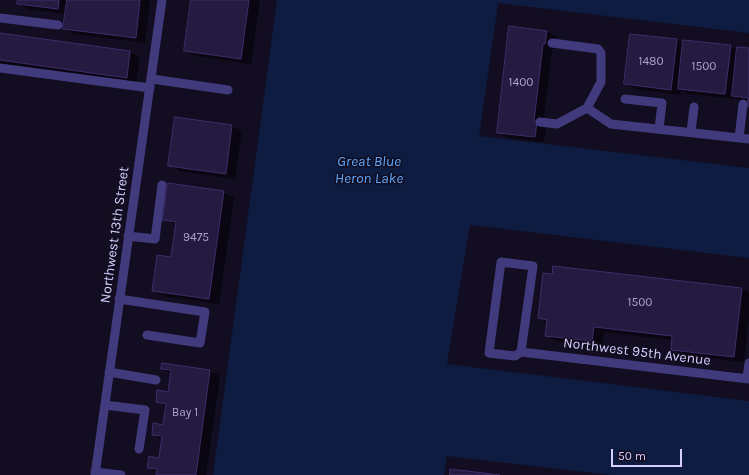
<!DOCTYPE html>
<html>
<head>
<meta charset="utf-8">
<style>
  body { margin:0 }
  #map { position:relative; width:749px; height:475px; overflow:hidden; background:#120d20; font-family:Karla,sans-serif }
  canvas { display:block }
  .scale { position:absolute; left:611px; top:449px; width:71px; height:18px; box-sizing:border-box; border:2px solid #d7cefd; border-top:0; padding-left:5px; font-size:12px; line-height:14px; white-space:nowrap; color:#d7cefd; -webkit-text-stroke:3px #120d20; paint-order:stroke }
</style>
</head>
<body>
<div id="map">
<canvas width="749" height="475"></canvas>
<div class="scale">50 m</div>
</div>
<script>
const ctx = document.querySelector('canvas').getContext('2d');
ctx.lineJoin = 'round';
function fill(path, color) { ctx.fillStyle = color; ctx.fill(path, 'evenodd'); }
function trace(path, color, width, dash) { ctx.strokeStyle = color; ctx.lineWidth = width; ctx.lineCap = dash ? 'butt' : 'round'; ctx.setLineDash(dash || []); ctx.stroke(path); }
function write(font, color, halo, rows, align = 'center') {
  ctx.font = font + ' Karla,sans-serif'; ctx.lineWidth = 3; ctx.setLineDash([]); ctx.textBaseline = 'middle'; ctx.strokeStyle = halo; ctx.fillStyle = color; for (const [text, x, y, turn = 0] of rows) {
    ctx.save(); ctx.translate(x, y); ctx.rotate((+turn || 0) * Math.PI / 180); ctx.textAlign = isNaN(turn) ? turn : align; if (halo) ctx.strokeText(text, 0, 0); ctx.fillText(text, 0, 0); ctx.restore();
  }
}
fill(new Path2D(`
  M277 0H749V33L498 3 479 136 749 168V258L470 225 447 364 749 401V475H610L447 456 444 475H213Z`), '#0d1c40');
fill(new Path2D(`
  M19 0H150L145 43 74 34 64 29 66 14 28 9 18 3Z
  M192 0H260L251 64 195 56 185 51Z
  M547 31 556 37 555 49H552L543 127 546 128 544 142 508 138 498 132Z
  M0 34 130 52 140 57 136 83 0 64Z
  M631 35 677 40 684 44 730 46 738 50H749V106V102L742 101 735 97 734 99 688 94 681 90V95L635 89 625 83Z
  M176 118 232 126 242 131 235 179 179 171 170 165Z
  M168 184 224 192 234 198 219 304 163 296 154 291 172 258 176 225 164 219Z
  M554 267 742 289 749 293V318L744 362 681 355 672 349 673 340 604 332 602 346 556 341 547 335 548 323 539 318 553 276Z
  M162 368 210 371 220 376 206 475H157L158 473 148 467 160 459 162 440 153 434 164 426 167 407 157 402 169 393 172 374Z`), '#0007');
const building = new Path2D(`
  M18 0H59L58 9 17 4Z
  M67 0H140L136 38 63 29Z
  M191 0H249L241 59 184 51Z
  M509 26 547 31 545 44H543L534 121 537 122 535 137 497 133Z
  M0 33 130 51 127 78 0 60Z
  M630 34 677 39 671 90 624 84Z
  M683 40 731 45 725 94 678 89Z
  M737 47 749 48V107L747 106 748 98 732 96Z
  M175 117 232 125 226 174 168 166Z
  M168 183 224 191 209 299 152 291 157 255 171 257 176 222 163 220Z
  M553 266 742 288 734 357 671 350 672 336 594 327 592 341 545 336 547 320 538 318 543 273 552 274Z
  M162 363 210 370 196 475H156L157 469 147 468 149 456 159 458 162 436 152 435 153 423 163 425 166 404 156 402 157 390 168 392 171 370 161 369Z
  M450 469 500 475H450Z`);
fill(building, '#251a40');
trace(building, '#3e2d6b', 1);
trace(new Path2D(`
  M0 18 58 25
  M0 68 150 88
  M152 79 228 90
  M625 99 662 103 659 129
  M587 108 611 124 749 139
  M540 122 557 124 587 108 601 82V53L598 49 552 43
  M691 132 694 107
  M739 138 743 104
  M128 236 155 239 162 185
  M501 262 533 266 521 352 515 356 489 353Z
  M119 299 205 312 200 343 147 335
  M521 352 749 379
  M109 372 156 380
  M747 378 749 363
  M105 405 145 410 139 449
  M95 472 121 475
  M95 475 162 0`), '#413a7d', 9);
write('12px', '#aaa1ce', null, [
  ["1480",651,62],
  ["1500",704,67],
  ["1400",521,83],
  ["9475",196,238],
  ["1500",640,303],
  ["Bay 1",185,413]
]);
write('14px', '#d7cefd', '#120d20', [
  ["Northwest 13th Street",115,235,-82],
  ["Northwest 95th Avenue",637,352,7]
]);
write('italic 15px', '#5fa7fa', '#120d20', [
  ["Great Blue",369,162],
  ["Heron Lake",369,179]
]);
</script>
</body>
</html>
